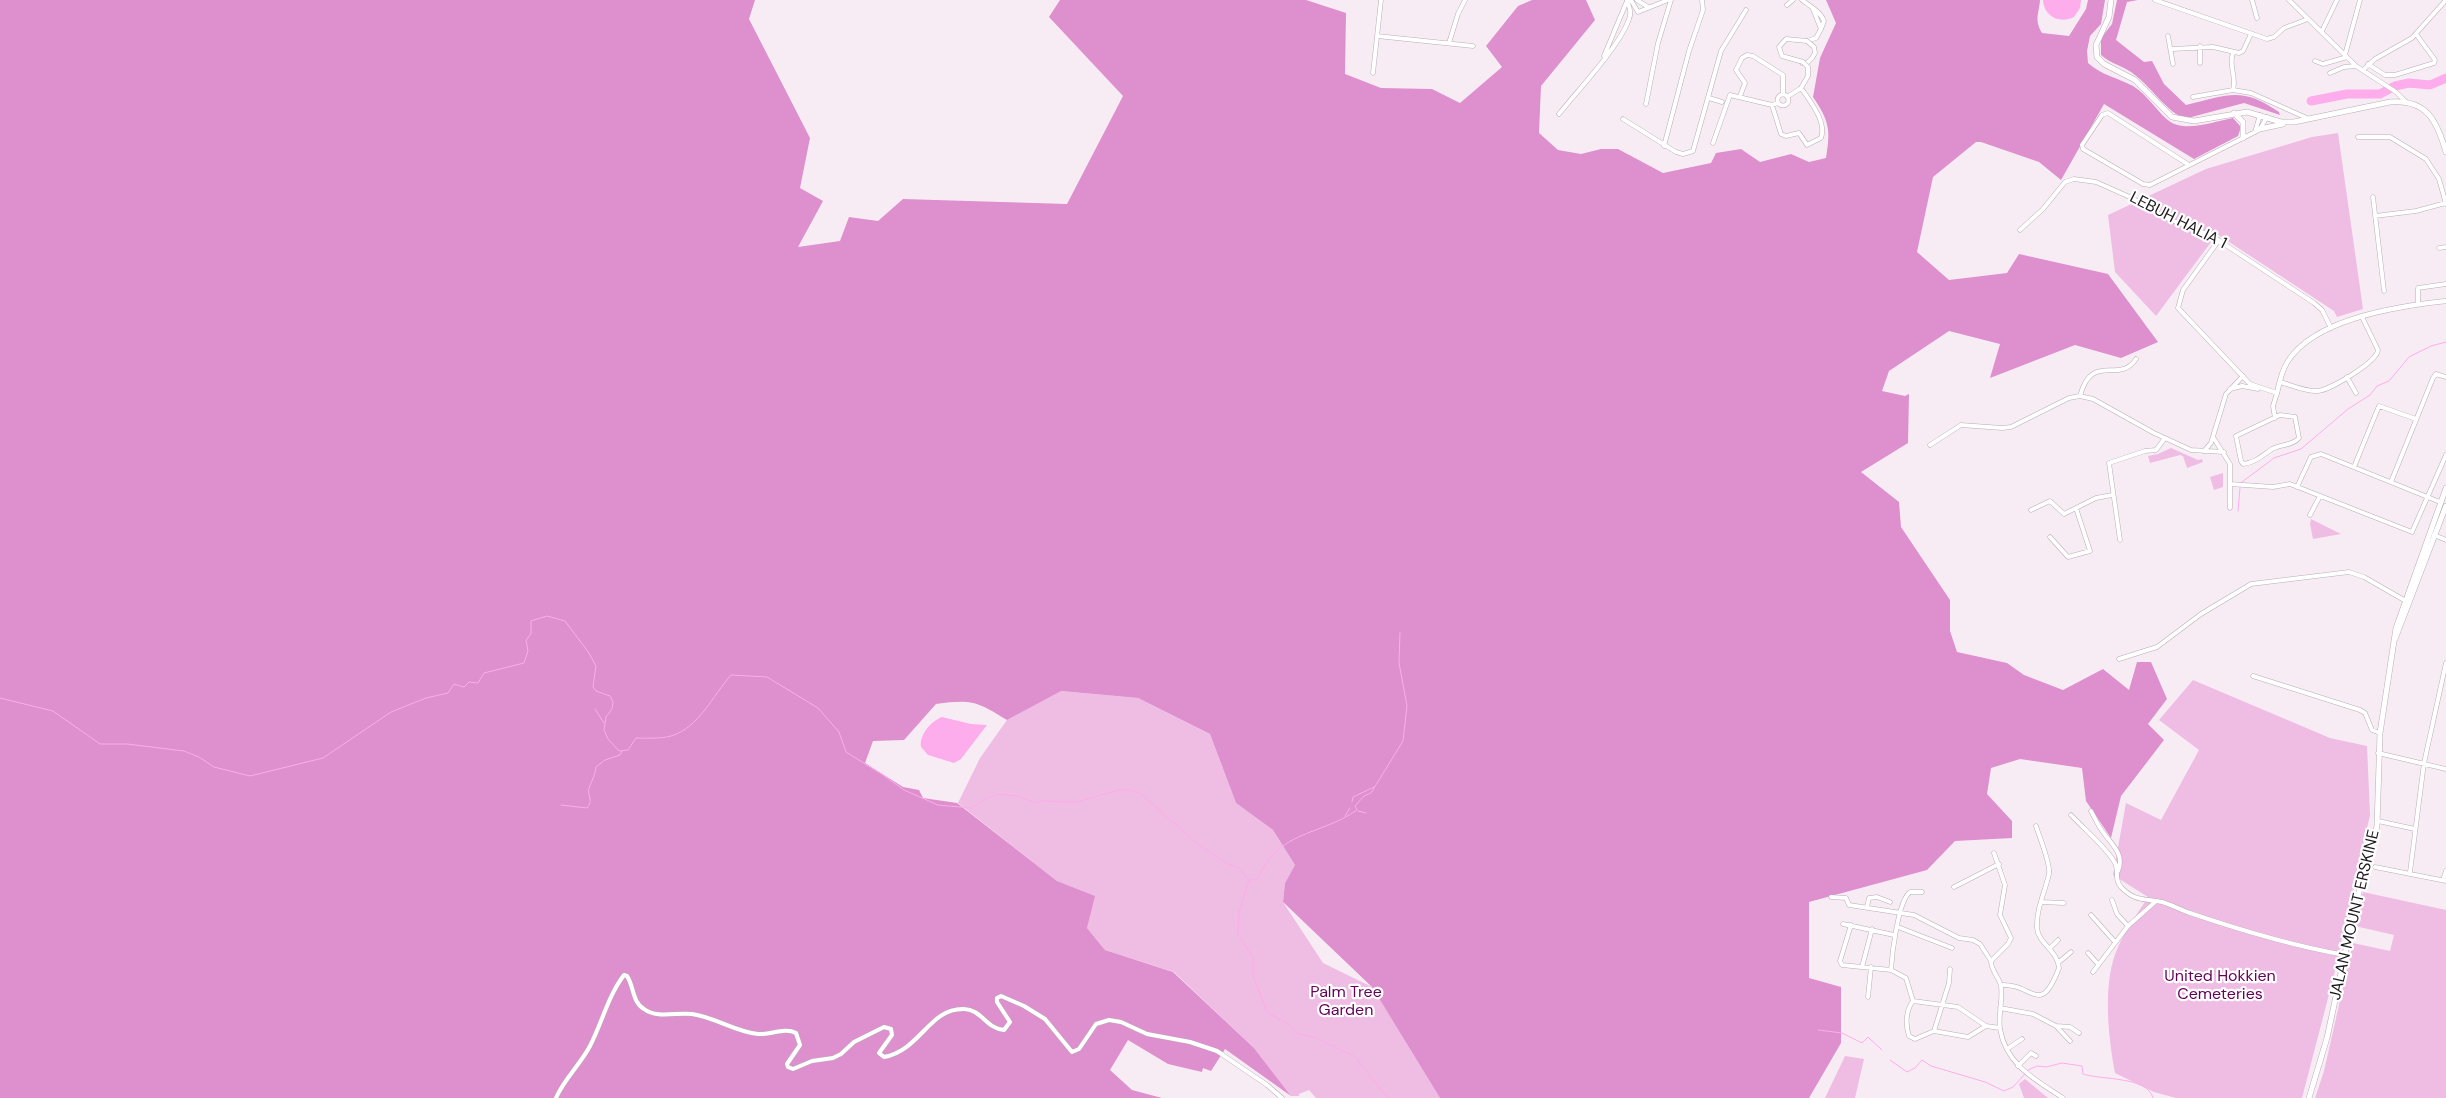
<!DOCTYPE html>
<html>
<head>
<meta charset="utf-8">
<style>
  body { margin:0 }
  canvas { display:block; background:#f8ecf4 }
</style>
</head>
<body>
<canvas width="2446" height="1098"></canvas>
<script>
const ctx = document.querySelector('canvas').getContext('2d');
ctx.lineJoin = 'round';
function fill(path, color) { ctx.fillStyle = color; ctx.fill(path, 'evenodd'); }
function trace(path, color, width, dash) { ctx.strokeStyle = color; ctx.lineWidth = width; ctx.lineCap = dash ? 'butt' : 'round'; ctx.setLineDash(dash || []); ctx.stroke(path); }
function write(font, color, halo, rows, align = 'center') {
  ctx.font = font + ' "DM Sans",sans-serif'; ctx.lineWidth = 4.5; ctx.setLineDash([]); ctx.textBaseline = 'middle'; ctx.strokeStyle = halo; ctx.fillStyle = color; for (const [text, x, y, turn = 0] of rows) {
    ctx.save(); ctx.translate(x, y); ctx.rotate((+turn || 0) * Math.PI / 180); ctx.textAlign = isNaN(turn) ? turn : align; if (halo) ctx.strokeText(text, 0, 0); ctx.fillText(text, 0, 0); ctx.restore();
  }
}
fill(new Path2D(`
  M2338 133 2363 309 2337 317 2334 311 2217 234 2156 316 2115 272 2108 215 2206 169 2312 137Z
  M2171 448 2198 460 2202 459 2203 462 2187 468 2183 456 2180 455 2150 463 2148 456 2158 454Z
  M2223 473V487L2214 490 2210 477Z
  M2311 519 2341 534 2313 539 2310 524Z
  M2193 680 2330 738 2367 746 2370 815 2333 979 2302 1098H2176L2154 1092 2115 1073C2108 1035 2102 982 2118 947 2126 929 2138 913 2148 897L2113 875 2126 803 2161 820 2199 750 2159 720Z
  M1060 691 1138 698 1210 734 1236 803 1273 830 1295 865 1285 883 1283 902 1323 963 1372 987 1440 1098H1316L1309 1090 1299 1094V1096H1291L1254 1048 1174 972 1105 950 1087 928 1094 896 1057 881 958 803 980 758 1007 720Z
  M2363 892 2446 910V1098H2315L2324 1071 2353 943 2390 951 2394 935 2355 926Z
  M1845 1056 1864 1059 1855 1098H1825Z
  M2025 1079 2048 1098H2024L2019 1084Z`), '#efbce3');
fill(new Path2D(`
  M0 0H755L749 19 810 138 800 188 823 201 798 247 840 241 849 217 878 221 903 199 1067 204 1123 96 1049 17 1060 0H1306L1346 13 1345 74 1381 88 1432 89 1460 103 1502 67 1486 46 1518 6 1532 0H1586L1595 20 1541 86 1539 133 1558 150 1581 154 1601 149H1618L1663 173 1711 163 1716 153 1741 149 1760 162 1791 154 1809 162 1826 158C1831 129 1829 121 1813 97L1820 58 1836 23 1826 0H2040C2039 14 2034 19 2042 33L2069 36 2086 9 2088 0H2105L2101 24 2090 36 2087 51 2088 63C2101 75 2118 78 2133 86 2148 95 2157 112 2169 121 2185 133 2215 121 2233 118L2241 127 2238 136 2194 159 2104 104 2061 180 2039 162 1981 142H1976L1933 177 1917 252 1949 280 2007 273 2019 254 2108 274 2158 342 2121 358 2075 345 1990 378 2000 344 1949 331 1889 371 1882 391 1905 396 1909 394 1908 443 1861 472 1899 502 1901 527 1950 600V631L1957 652 2007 663 2024 675 2063 690 2103 669 2129 690 2137 662H2151L2167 699 2148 724 2164 740 2121 796 2111 838 2086 801 2082 768 2020 759 1991 768 1987 794 2012 821V838L1955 841 1927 870 1809 902V978L1841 987V1043L1809 1098H1440L1372 987 1283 902 1285 883 1295 865 1273 830 1236 803 1210 734 1138 698 1061 691 1007 720C977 701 971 699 936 704L904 740 873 741 865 763 903 787 919 790 923 798 957 803 1057 881 1095 896 1087 928 1105 950 1173 972 1254 1048 1291 1096 1225 1049 1211 1071 1203 1068 1202 1072 1168 1064 1128 1040 1110 1070 1132 1090 1162 1098H0Z
  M2117 0H2138L2127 2 2116 40 2144 62 2152 61 2164 84 2186 105C2229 95 2241 86 2279 112L2280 115 2244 103 2184 119C2162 107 2151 86 2131 72 2121 65 2111 64 2101 55V38L2112 24Z`), '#de8fcd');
fill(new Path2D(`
  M2043 0H2081L2080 8 2074 17C2060 24 2044 17 2043 0Z
  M942 717 971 724 987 725 961 759 954 763 928 755 921 747C919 735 931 721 942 717Z`), '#fdacec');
trace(new Path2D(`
  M2242 482 2274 458 2301 449 2348 409 2370 395 2377 386 2389 381 2409 357 2431 346 2446 342
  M2238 511 2240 488
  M0 698 53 711 100 744H127L184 751 199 757 214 767 250 776 323 758 391 712 426 698 448 693 454 684 464 687 469 682 478 683 484 673 524 663 528 651 526 640 531 634V621L547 616 565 621 589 653 596 666 593 687 596 691 610 696 613 702 612 709 606 717 604 730 608 739 619 751 628 750 636 738C647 738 660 739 671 736 699 728 713 695 731 675L767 677 818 708 839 732 846 752 883 775 904 790 938 805 971 808 989 797 1001 794 1016 796 1036 803 1043 801 1077 802 1119 790H1129L1141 794 1199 845 1226 863 1239 868 1249 880 1239 912 1238 934 1253 958V975L1267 1012 1290 1025 1298 1033 1316 1038 1354 1056 1388 1098
  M595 709 604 723
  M1352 802 1353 797 1374 787
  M561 805 587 808C594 800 587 796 589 788 592 780 595 776 596 767L605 760 620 755 622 751
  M1358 811 1366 813
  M1345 816 1350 808
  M1251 880H1257C1279 829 1318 837 1357 810L1355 806 1364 796 1371 793 1403 741 1407 706 1399 663 1400 632
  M1818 1030 1842 1033 1862 1043 1868 1037 1882 1050
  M1890 1060 1907 1072 1915 1068 1922 1060 1931 1066 1985 1082 2004 1091 2013 1087 2025 1074
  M2028 1070 2037 1066 2046 1067 2062 1063 2082 1066 2083 1074C2100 1080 2148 1076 2153 1098`), '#fdacec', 1);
trace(new Path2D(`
  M2311 101 2347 94H2380L2395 86 2409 83 2430 85 2446 78`), '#fdacec', 9);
const minor = new Path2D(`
  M1631 0 1638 12 1668 0
  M1637 0 1648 7
  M1802 0C1810 6 1821 12 1824 21L1821 29 1813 9
  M2155 0 2267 39 2274 37 2284 28 2308 19
  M2252 0 2257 18
  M2289 0 2356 66 2396 92 2406 102
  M1787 5 1793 0
  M2322 31 2337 0
  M1377 36 1473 46
  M2168 36 2173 64
  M1807 41 1816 38 1821 29
  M1449 43 1458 14 1465 0
  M2200 46V63
  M2172 49 2213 47 2239 53 2243 51 2251 34
  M2233 53C2228 66 2237 76 2233 90
  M2345 55 2360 0
  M1604 56 1627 1
  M2315 61 2323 64 2347 57
  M1802 63H1807L1812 58
  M2368 64 2385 75H2395L2434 63 2435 60 2416 34
  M2363 70 2375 59 2412 38 2446 0
  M1373 73 1381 0
  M2330 73 2344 67 2356 66
  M1777.5 100a5.5 5.5 0 1 1 11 0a5.5 5.5 0 1 1-11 0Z
  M1740 96 1745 83 1736 70 1742 58 1747 55 1753 56 1783 75V94
  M2193 97 2233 90 2251 93 2309 119
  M1709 98 1722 102
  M1646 104 1658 43 1671 0
  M1772 105 1781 134 1786 136 1799 133 1807 145 1821 138C1827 122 1810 101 1801 88L1787 97
  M1559 114C1578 90 1620 46 1629 19 1632 12 1629 7 1627 0
  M1623 119 1676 152 1683 154 1693 151 1721 51 1746 10
  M2255 132 2260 115
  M2358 137H2390L2426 159 2439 179 2446 204
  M1713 143 1730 95 1772 105 1778 103
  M1664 146 1689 51 1703 10 1702 0
  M2189 165 2108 113 2102 115 2082 145 2083 149 2143 184 2150 185 2255 132 2260 129 2267 117
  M2373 197 2384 291
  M2375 216 2416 211 2446 203
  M2020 230 2043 209 2065 182 2074 179 2096 182 2132 198 2166 218 2212 236 2314 303 2322 310 2331 328
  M2219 240 2183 290 2178 308 2250 384 2277 393 2273 406 2275 418
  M2439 248 2446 247
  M2418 304V288L2446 284
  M2347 377 2356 393
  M2280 382C2291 385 2306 392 2318 391 2330 390 2377 362 2378 350L2362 317
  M2230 389 2242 386 2258 389
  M2080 396C2092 351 2119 385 2136 359
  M2280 415 2295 417 2299 438C2292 446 2281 444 2272 449 2263 455 2255 463 2243 464L2241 461 2236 436Z
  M2213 437 2230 464V508
  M1930 445 1961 425 2002 428 2011 427 2069 398 2080 396 2093 399 2154 433 2191 450 2224 452
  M2204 451 2211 443 2226 394 2243 376
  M2354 467 2379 406 2416 419
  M2391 482 2433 378 2436 374 2446 377
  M2230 484 2273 487 2290 484 2412 532 2446 455
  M2297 487 2311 457 2321 454 2440 502
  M2031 510 2050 501 2064 514 2096 498 2112 495
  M2310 515 2320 496
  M2434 535 2446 540
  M2050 537 2068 557 2090 551 2076 508
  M2120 540 2109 463 2145 451 2156 450 2165 438
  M2119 659 2157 647 2201 614 2251 584 2349 572 2364 577 2404 600
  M2253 676 2360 710 2365 713 2372 730 2380 733
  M2378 753 2446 769
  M2091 811C2095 818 2098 826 2103 832 2112 845 2125 854 2118 871
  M2071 815C2083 828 2108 849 2115 863 2119 871 2114 880 2121 887 2135 902 2144 898 2162 902 2172 905 2181 910 2190 913 2240 930 2293 946 2345 955
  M2378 821 2415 829
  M1994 853 2005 885 2000 915 2011 938 2008 944 1991 961C1991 971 1999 977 2001 986 2003 1000 1998 1015 2000 1029 2006 1065 2036 1080 2063 1098
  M2375 867 2446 881
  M2410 872 2424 763 2446 663
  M2443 880 2446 871
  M1954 887 1999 864
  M1831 897 1846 898 1849 905 1914 915 1959 938 1973 940 1980 944 1991 961
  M2112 900 2117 914 2128 926
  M2041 902 2064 903
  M1867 907 1869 898 1877 897 1890 902
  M2091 915 2115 942
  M1843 924 1894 935
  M1851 925 1840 961 1842 965 1891 970 1906 978 1913 1001 1958 1007 1986 1026 2000 1028
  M1898 927 1952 948
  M2050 948 2058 940
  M2088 953 2098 964
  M2059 962 2071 952
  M1862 967 1872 929
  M1891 970C1892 954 1898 901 1910 892H1922
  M2093 972 2128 926 2155 902
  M2001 985C2033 983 2040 1018 2059 968 2058 951 2038 943 2037 928 2036 909 2045 892 2049 874 2051 864 2039 836 2036 826
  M1868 997 1871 967
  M1913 1001C1906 1010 1905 1024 1909 1036L1915 1039 1934 1031 1968 1037 1986 1026
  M2000 1008 2033 1014 2056 1026 2070 1027 2079 1033
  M2056 1026 2070 1041
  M1934 1031 1949 983 1950 969
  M2007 1049 2022 1039
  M2018 1066 2031 1053 2036 1056
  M556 1098C564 1079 580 1065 590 1046 602 1023 608 996 624 975L627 976C634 986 632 1002 644 1009 657 1019 677 1012 692 1014 715 1017 735 1032 758 1034 770 1035 785 1027 796 1033L800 1045 787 1064 788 1067 793 1069 812 1061 833 1058 841 1054 854 1042 884 1027 891 1029 892 1035 879 1053 884 1057C921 1050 929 1008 964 1009 981 1009 987 1029 1004 1030L1010 1022 997 1002V998L1001 996 1024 1006 1045 1019 1072 1052 1079 1049 1096 1024 1109 1020 1121 1022 1147 1034 1190 1042 1217 1051 1267 1085 1282 1098`);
const tertiary = new Path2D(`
  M2277 393C2279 383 2282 370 2288 361 2316 318 2399 306 2446 301`);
const secondary = new Path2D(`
  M2111 0 2109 17 2096 45 2097 57 2104 64 2135 80 2172 117 2194 121 2247 112 2281 122H2294L2390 102C2427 99 2437 121 2446 152
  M2234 113 2243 122V138
  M2260 129 2283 124
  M2395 639 2446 506
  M2309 1098 2327 1038 2356 903 2377 826 2380 733 2396 628 2446 488`);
trace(minor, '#b8adb5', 5);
trace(tertiary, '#b8adb5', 5.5);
trace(secondary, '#b8adb5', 6);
trace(minor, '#fff', 4);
trace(tertiary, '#fff', 4.5);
trace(secondary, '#fff', 5);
const minorBridge = new Path2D(`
  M1801 88 1808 76V67L1803 62 1782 56 1779 47 1786 39 1807 41 1814 47 1815 53 1812 58`);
trace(minorBridge, '#b8adb5', 5, []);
trace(minorBridge, '#fff', 4);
write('16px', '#1c181b', '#fff', [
  ["LEBUH HALIA 1",2178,221,27],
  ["JALAN MOUNT ERSKINE",2355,915,-77]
]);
write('16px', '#650159', '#fff', [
  ["United Hokkien",2220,977],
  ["Cemeteries",2220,995],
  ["Palm Tree",1346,993],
  ["Garden",1346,1011]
]);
</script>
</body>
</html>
